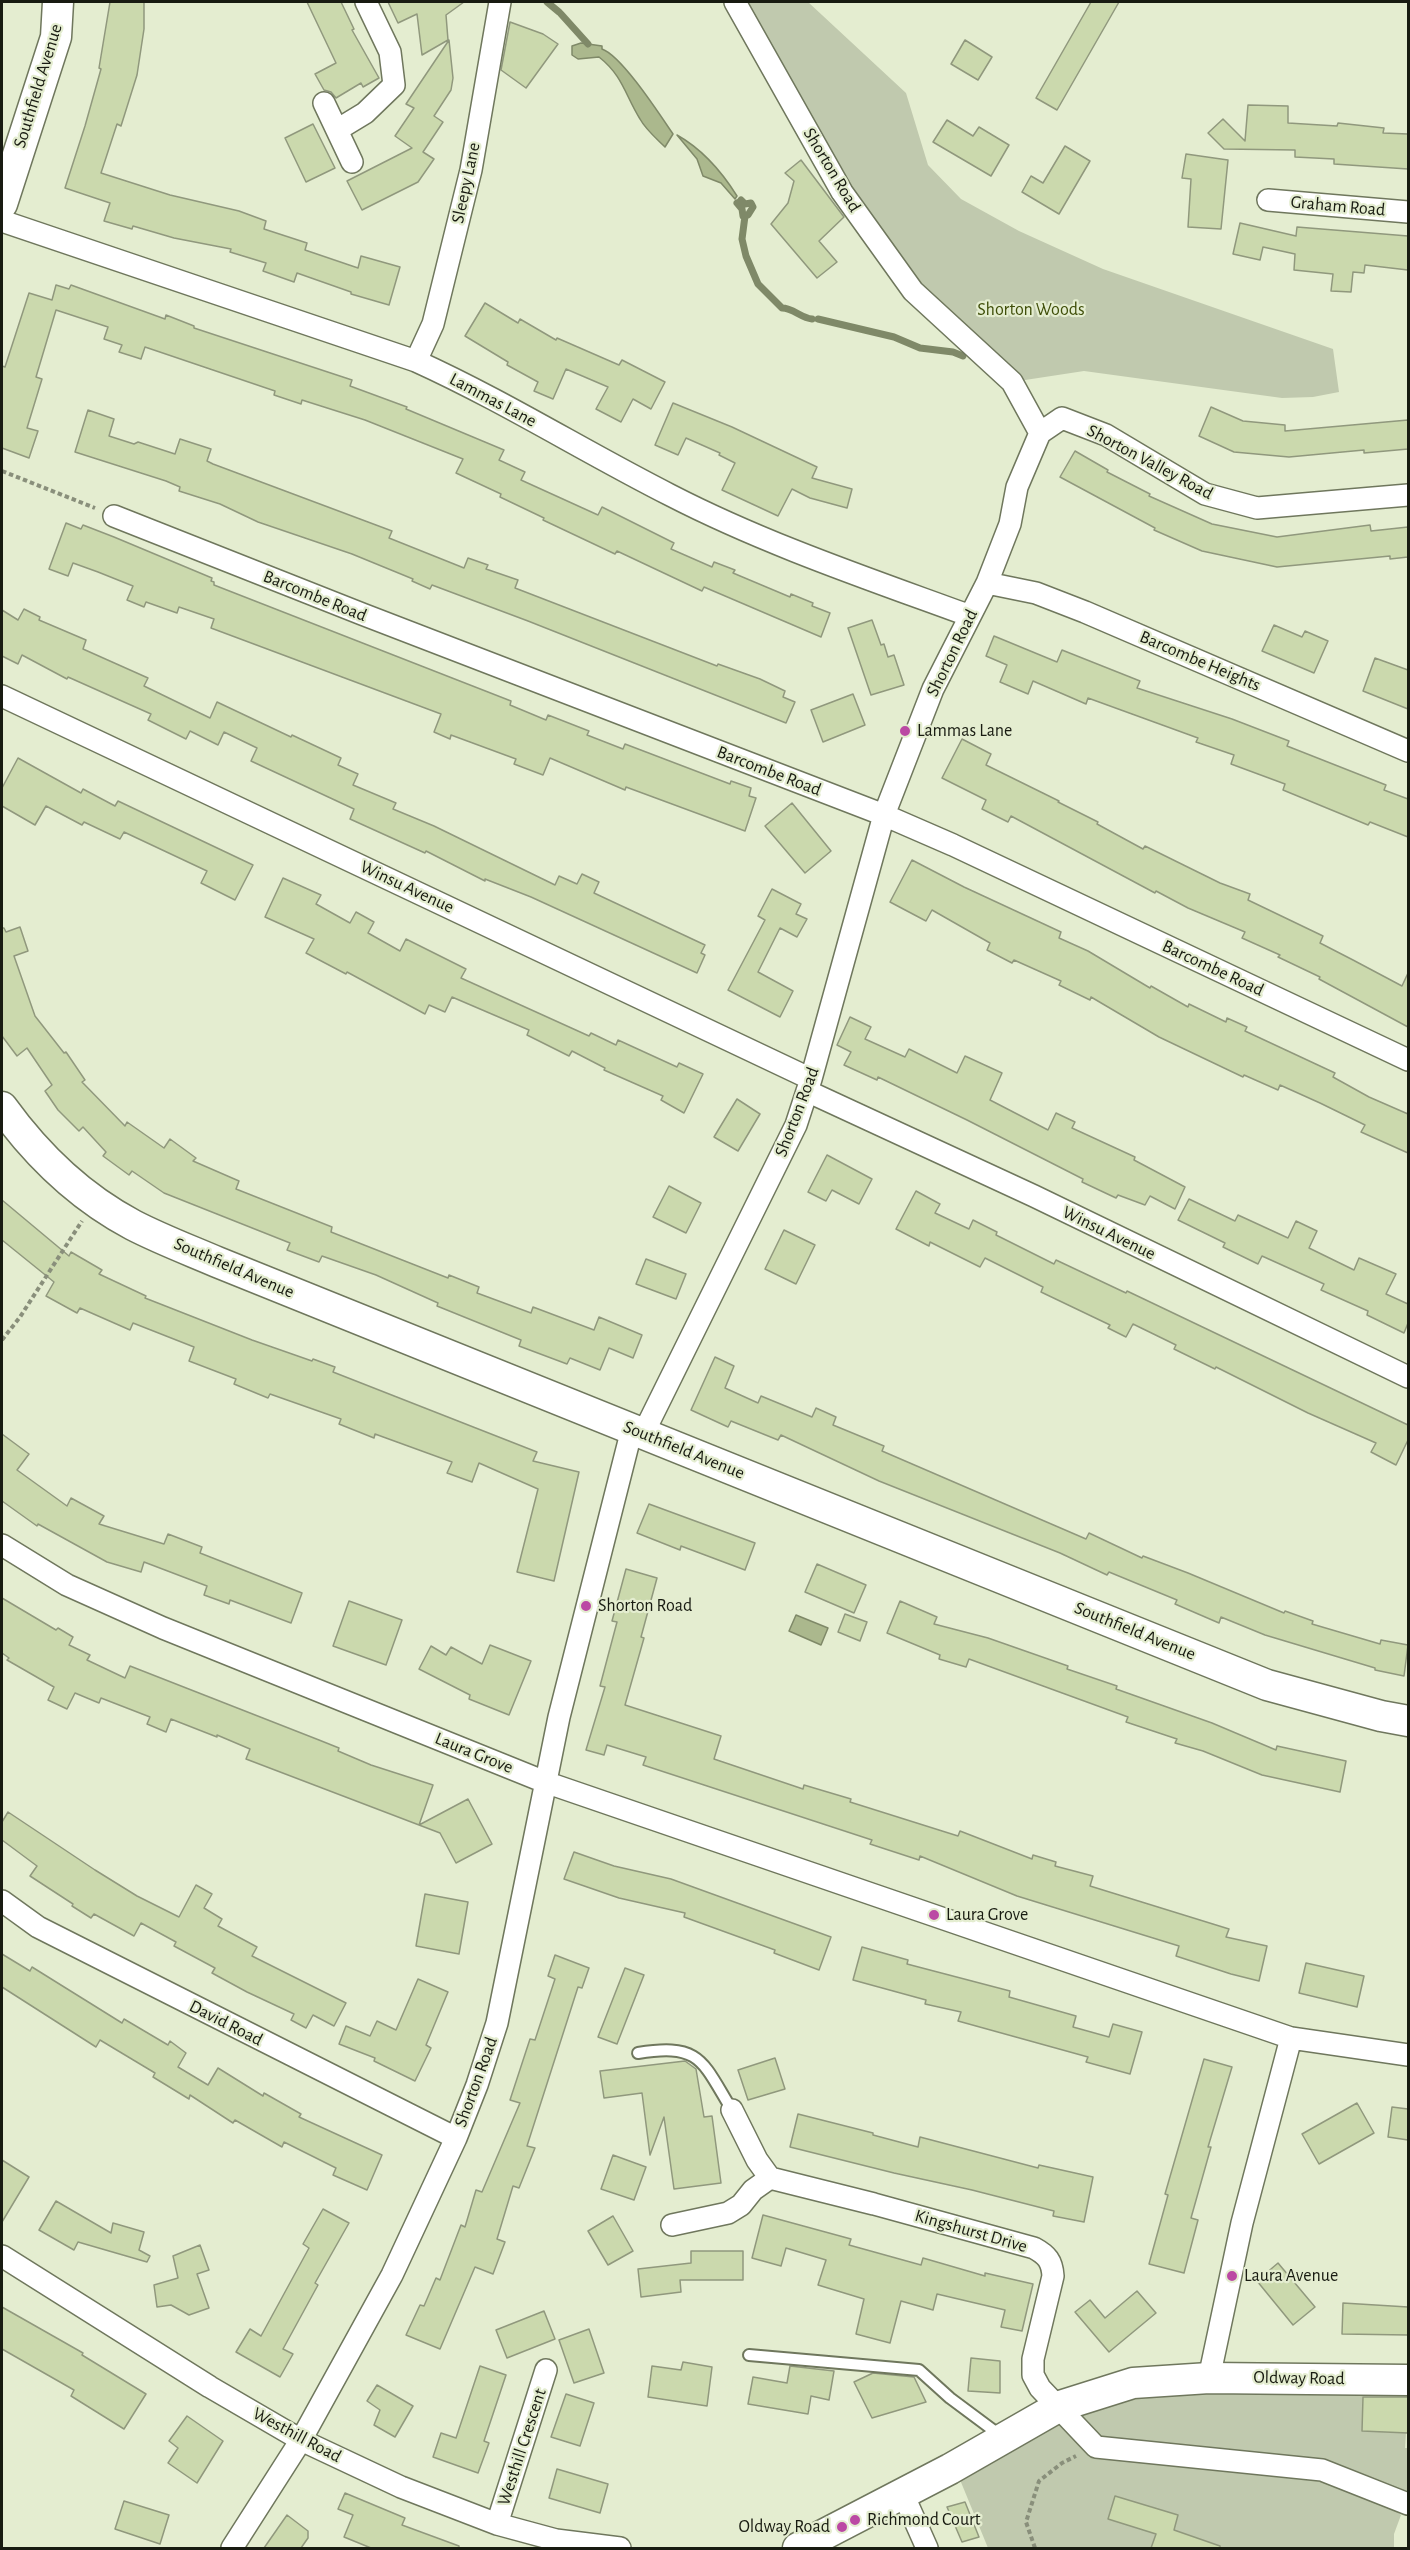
<!DOCTYPE html>
<html>
<head>
<meta charset="utf-8">
<style>
  body { margin:0 }
  #map { position:relative; width:1410px; height:2550px; overflow:hidden; background:#e4edd0; font-family:"Alegreya Sans",sans-serif }
  canvas { display:block }
  .frame { position:absolute; inset:0; border:3px solid #181b11; pointer-events:none }
</style>
</head>
<body>
<div id="map">
<canvas width="1410" height="2550"></canvas>
<div class="frame"></div>
</div>
<script>
const ctx = document.querySelector('canvas').getContext('2d');
ctx.lineJoin = 'round';
function fill(path, color) { ctx.fillStyle = color; ctx.fill(path, 'evenodd'); }
function trace(path, color, width, dash) { ctx.strokeStyle = color; ctx.lineWidth = width; ctx.lineCap = dash ? 'butt' : 'round'; ctx.setLineDash(dash || []); ctx.stroke(path); }
function write(font, color, halo, rows, align = 'center') {
  ctx.font = font + ' "Alegreya Sans",sans-serif'; ctx.lineWidth = 4.5; ctx.setLineDash([]); ctx.textBaseline = 'middle'; ctx.strokeStyle = halo; ctx.fillStyle = color; for (const [text, x, y, turn = 0] of rows) {
    ctx.save(); ctx.translate(x, y); ctx.rotate((+turn || 0) * Math.PI / 180); ctx.textAlign = isNaN(turn) ? turn : align; if (halo) ctx.strokeText(text, 0, 0); ctx.fillText(text, 0, 0); ctx.restore();
  }
}
fill(new Path2D(`
  M735 2H808L906 93 928 165 961 199 1019 231 1103 269 1333 349 1339 392 1313 397 1282 398 1084 371 1012 382 913 291Z
  M1134 2386 1363 2389 1362 2431 1406 2433 1405 2448H1408V2495L1397 2512 1401 2515 1394 2534V2548H988L956 2470Z`), '#c0c9ae');
const water = new Path2D(`
  M581 43 602 46V49C622 56 660 115 673 134L665 147C657 139 646 130 640 119 625 95 623 76 599 57L578 59 572 55V46Z
  M677 135C702 149 722 172 737 196L735 199 721 183 703 176 697 159Z
  M796 1615 828 1628 821 1645 789 1631Z`);
fill(water, '#abb88d');
trace(water, '#7f8968', 1.5);
trace(new Path2D(`
  M547 2 559 12
  M561 14 588 44
  M737 203 742 209 743 216 748 215 753 207 751 203 745 204 741 200
  M745 216 742 239 746 256 758 284 782 308C793 308 801 318 812 319
  M818 319 894 337 920 348 953 352 963 356`), '#7f8968', 7);
const building = new Path2D(`
  M110 2H144V29L137 75 121 126 117 124 101 173 170 195 239 211 266 221 264 229 307 243 305 250 358 268 361 256 400 267 389 305 351 294V292L297 273 294 282 263 271 266 263 230 252 231 249 174 238 133 226 132 229 104 221 110 203 65 188 85 126 101 69 99 68Z
  M307 2H341L354 29 352 30 379 78 363 87 361 83 336 98 331 92 324 90 315 74 336 63Z
  M388 2H464L446 15 448 40 422 55 417 14 398 23Z
  M1091 2H1119L1057 110 1036 98Z
  M510 22 543 34 558 44 526 88 501 70Z
  M449 40 453 78 451 90 434 116 443 122 423 152 434 159 418 182 362 210 347 181 412 148 395 136 414 108 406 104Z
  M965 40 992 57 978 80 951 64Z
  M1248 105 1288 106V123L1337 126 1338 123 1384 128 1383 133 1408 134V169L1334 164V159L1295 157V150L1224 149 1208 133 1223 119 1245 141Z
  M947 120 973 136 979 127 1009 145 991 176 933 142Z
  M313 124 335 168 306 182 285 138Z
  M1065 146 1090 161 1059 214 1022 192 1031 176 1043 183Z
  M1186 154 1228 160 1221 229 1188 227 1191 179 1182 178Z
  M801 160 844 217 819 241 837 262 817 278 771 224 788 203 794 181 785 173Z
  M1240 223 1296 236 1297 227 1408 236V270L1365 265 1364 273 1353 272 1351 292 1331 291 1333 274 1294 270 1295 254 1263 247 1260 260 1233 254Z
  M56 285 69 289 71 285 165 319 166 315 194 326V328L352 380 350 386 407 407 406 409 504 450 499 460 525 472 521 480 598 515 602 507 674 543 671 549 712 567 714 562 735 570 733 573 790 597 791 594 813 603 812 606 830 613 821 637 704 587 702 591 617 551 615 554 543 520 544 518 500 497 501 494 456 473 463 459 365 420 302 400 301 404 274 395 275 391 145 347 141 359 119 352 122 345 104 339 108 327 56 310 36 377 42 379 27 428 38 431 29 458 2 448V366L5 367 29 293 52 300Z
  M485 303 518 323 520 319 556 340 557 338 619 365 622 360 665 382 651 409 633 399 621 422 596 409 608 387 566 369 553 399 534 391 538 382 507 365 508 362 465 336Z
  M673 403 732 427 817 467 812 478 852 489 847 508 810 498 792 489 778 516 722 490 735 463 719 455 720 453 686 438 678 455 655 445Z
  M1211 407 1243 421 1285 425V431L1408 420V449L1364 453V450L1289 457 1234 452 1199 436Z
  M88 410 114 419 109 436 134 444 138 442 175 454 180 439 211 449 207 461 213 464 392 531 389 538 464 568 468 558 488 565 486 569 518 580 515 588 717 666 718 664 760 679 785 691 783 697 795 702 786 723 528 621 432 585 430 589 412 581 413 579 352 554 258 522 220 504 179 491 180 487 166 481 75 452Z
  M1075 451 1108 470 1107 472 1150 494 1149 496 1212 524 1277 537 1370 525 1371 531 1408 527V557L1390 559V556L1277 567 1202 551 1154 530 1155 528 1060 477Z
  M66 523 81 529 83 525 114 537 212 578 211 581 214 582V585L511 701 510 705 546 720 548 715 589 731 587 735 623 749 625 744 730 784 731 781 751 788 749 796 756 798 745 831 626 787 625 790 550 758 543 775 514 764 516 759 451 735 450 739 434 732 441 714 211 628 214 619 179 607 177 613 146 602 144 607 127 600 133 586 98 572 73 563 68 576 49 569Z
  M24 609 40 617 39 620 86 640 83 649 148 678 144 686 210 718 217 702 291 737 292 735 341 758 338 765 358 774 353 785 396 803 393 809 434 826 555 885 559 876 577 884 582 874 599 882 594 893 705 945 701 953 705 955 697 973 531 897 485 879V881L426 851 425 853 350 819 354 809 251 761 257 748 224 732 218 745 190 731 186 739 148 720 151 714 68 677 67 679 22 655 18 664 2 656V610L18 620Z
  M872 620 881 645 884 644 888 657 894 655 904 685 871 695 848 628Z
  M1274 625 1302 637 1305 631 1328 641 1314 673 1262 651Z
  M994 636 1057 662 1062 650 1140 681 1137 688 1232 719 1289 741 1287 746 1386 785 1384 790 1408 799V837L1370 822 1368 825 1283 790 1285 784 1231 764 1234 755 1196 742 1198 738 1088 698 1086 704 1033 681 1028 694 1000 682 1007 665 986 656Z
  M1375 658 1408 670V709L1363 691Z
  M853 694 865 725 823 742 811 710Z
  M962 739 991 754 986 765 1059 801 1058 802 1098 822 1097 824 1143 849 1145 846 1220 883 1250 894 1248 900 1323 936 1320 943 1353 960 1402 986 1408 973V1027L1319 979 1320 977 1278 957 1280 955 1242 938 1245 932 1188 908 1156 891 1155 893 1011 816 1008 822 982 809 986 800 942 778Z
  M18 758 81 793 83 789 115 806 118 801 253 865 235 900 201 883 207 871 124 832 120 839 84 822 82 825 46 806 35 825 2 806V788Z
  M792 803 831 851 805 873 765 826Z
  M912 860 964 887 1061 932 1059 938 1088 951 1150 988 1151 986 1188 1007 1189 1004 1226 1022 1227 1018 1247 1027 1245 1031 1335 1073 1333 1077 1369 1097 1408 1114V1153L1361 1132 1365 1125 1320 1103 1280 1085 1278 1090 1244 1075 1243 1077 1159 1037 1091 997 1090 1000 1059 985 1061 981 1014 960 1012 963 987 950 990 943 932 910 926 921 890 902Z
  M283 878 321 895 316 904 350 923 356 912 374 922 368 933 400 951 406 939 466 969 461 978 589 1036 591 1033 616 1045 618 1040 677 1067 679 1063 703 1074 684 1113 661 1100 663 1096 604 1070 605 1068 572 1051 569 1056 527 1035 529 1030 452 997 445 1012 429 1005 425 1014 347 972 346 974 306 953 314 939 265 917Z
  M772 889 801 904 796 914 807 919 797 937 780 928 758 972 793 991 780 1017 728 990 765 920 758 916Z
  M20 927 28 951 14 956 35 1016 64 1053 66 1052 85 1080 82 1082 125 1126 127 1122 164 1148 170 1139 196 1158 193 1161 239 1181 236 1189 332 1227 331 1232 448 1278 449 1275 479 1287 477 1293 531 1313 533 1307 594 1330 599 1317 642 1335 633 1358 609 1348 600 1370 570 1358 567 1364 519 1346 521 1340 437 1306 438 1303 376 1275 322 1256 319 1262 287 1250 290 1243 164 1193 132 1171 129 1175 103 1156 106 1152 83 1127 79 1131 58 1110 45 1091 52 1085 27 1048 17 1056 2 1036V928H4L6 932Z
  M850 1017 871 1027 865 1039 905 1057 909 1049 957 1073 965 1056 1002 1073 990 1100 1048 1130 1056 1113 1075 1122 1072 1128 1135 1157 1134 1160 1185 1187 1175 1209 1150 1196 1145 1205 1118 1195 1116 1198 1082 1182 1083 1179 967 1120 878 1077 877 1080 844 1065 851 1052 837 1045Z
  M737 1099 760 1114 738 1151 714 1137Z
  M827 1155 872 1179 859 1204 832 1190 826 1201 808 1192Z
  M669 1186 701 1203 686 1233 653 1217Z
  M916 1191 940 1204 935 1213 969 1229 973 1220 997 1232 996 1235 1054 1264 1056 1260 1126 1293 1127 1291 1408 1425V1440L1396 1465 1371 1452 1376 1443 1308 1413 1216 1367 1215 1369 1174 1349 1176 1345 1133 1324 1126 1337 1108 1328 1110 1325 1041 1292 1043 1287 985 1258 980 1267 930 1242 929 1246 896 1229Z
  M1189 1199 1235 1221 1238 1215 1288 1238 1296 1221 1317 1231 1309 1248 1354 1270 1359 1258 1396 1274 1386 1294 1408 1304V1323L1404 1333 1367 1315 1368 1311 1321 1290 1324 1284 1262 1256 1258 1264 1223 1247 1225 1243 1178 1220Z
  M2 1200 69 1256 71 1252 102 1270 99 1274 146 1296 145 1298 252 1340 312 1361 313 1359 335 1367 333 1372 537 1452 533 1461 579 1472 554 1581 517 1572 538 1489 479 1463 472 1482 447 1473 452 1462 375 1434 374 1438 339 1424 341 1419 270 1394 268 1398 234 1384 236 1379 189 1361 194 1347 133 1323 130 1330 80 1308 77 1313 46 1296 54 1282 2 1240Z
  M784 1230 815 1245 796 1284 765 1269Z
  M646 1259 686 1274 676 1299 636 1284Z
  M715 1357 734 1366 725 1388 758 1403 761 1396 812 1417 816 1408 836 1417 833 1425 884 1446 882 1451 1086 1539 1089 1533 1142 1558 1143 1556 1188 1573 1284 1613 1285 1611 1313 1621 1312 1624 1380 1644 1381 1640 1408 1645 1404 1676 1375 1670V1668L1265 1635 1221 1617 1219 1623 1175 1604 1177 1600 1109 1572 1107 1575 1060 1553 879 1481 781 1435 778 1440 731 1421 728 1427 691 1410Z
  M2 1434 29 1454 17 1470 67 1506 71 1498 104 1516 99 1524 164 1544 168 1534 202 1547 200 1553 302 1593 291 1623 230 1600 229 1604 204 1595 207 1586 144 1562 141 1572 107 1562 38 1524 37 1526 2 1501Z
  M649 1504 755 1543 745 1570 681 1546 680 1550 637 1533Z
  M817 1564 866 1585 854 1613 805 1592Z
  M626 1569 657 1578 641 1637 644 1638 625 1705 721 1736 714 1759 803 1789 804 1785 851 1799 850 1802 958 1836 960 1831 1032 1859 1033 1855 1056 1862 1055 1866 1093 1876 1090 1886 1229 1929 1226 1937 1267 1946 1259 1981 1231 1974 1176 1956 1179 1946 1017 1896 920 1856 919 1860 870 1844 872 1840 643 1765 646 1757 607 1745 604 1755 586 1750 605 1687 600 1686 617 1622 612 1621Z
  M2 1598 56 1630 58 1628 73 1637 69 1645 90 1655 87 1660 125 1678 130 1666 319 1740 339 1748 338 1751 371 1765 433 1785 419 1825 468 1799 492 1844 456 1863 440 1833 246 1759 250 1749 217 1735V1737L171 1719 166 1732 147 1724 150 1717 101 1698 99 1703 75 1693 67 1709 48 1700 54 1687 7 1660 9 1658 2 1653Z
  M349 1601 402 1620 386 1665 333 1646Z
  M900 1601 937 1617 934 1624 988 1638 1068 1666 1067 1669 1117 1686 1116 1689 1212 1723 1276 1750 1277 1746 1346 1761 1340 1792 1262 1775 1203 1751 1175 1743 1177 1739 1126 1722 1128 1717 969 1659 966 1667 939 1659 940 1655 887 1633Z
  M845 1614 867 1622 860 1641 838 1632Z
  M490 1645 531 1661 509 1715 469 1699 470 1695 419 1669 431 1646 446 1655 451 1647 482 1664Z
  M8 1812 95 1870 137 1896 179 1917 196 1885 212 1894 204 1908 222 1919 218 1926 257 1947 252 1956 346 2003 334 2026 313 2015 306 2028 291 2020 294 2014 247 1992 212 1973 215 1968 174 1946 176 1942 141 1923 134 1936 94 1914 91 1918 72 1906 73 1904 30 1876 37 1866 2 1840V1822Z
  M574 1852 614 1866 671 1879 831 1937 819 1970 774 1953 775 1950 684 1917 685 1913 619 1898 564 1879Z
  M425 1894 468 1902 459 1954 416 1946Z
  M862 1947 908 1960 907 1964 1010 1991 1009 1997 1076 2016 1073 2027 1109 2037 1113 2024 1142 2032 1130 2074 1086 2062 1088 2057 958 2021 961 2012 925 2004 926 2000 853 1980Z
  M2 1954 30 1971 32 1967 122 2023 124 2019 168 2045 170 2041 186 2053 178 2067 208 2085 218 2068 263 2096 264 2093 301 2114 299 2117 382 2155 367 2190 333 2175 336 2168 284 2142 282 2147 235 2120 233 2123 190 2095 189 2099 153 2077 155 2073 100 2040 96 2047 2 1987Z
  M555 1955 589 1968 582 1988 578 1987 527 2146 535 2148 519 2188 513 2186 497 2239 505 2242 493 2274 475 2267 440 2349 406 2335 420 2305 424 2306 436 2278 440 2280 461 2225 465 2227 476 2190 482 2192 520 2103 510 2100 530 2039 535 2040 555 1979 548 1976Z
  M1306 1963 1364 1976 1357 2007 1299 1993Z
  M625 1968 644 1975 617 2044 598 2037Z
  M418 1979 448 1992 426 2045 431 2048 415 2081 374 2061 375 2058 339 2044 346 2026 370 2036 377 2021 396 2030Z
  M775 2058 785 2089 748 2100 738 2070Z
  M1204 2059 1232 2067 1208 2147H1211L1191 2218 1198 2220 1184 2273 1149 2264 1168 2195 1165 2194Z
  M685 2061 696 2069 704 2117 712 2116 721 2183 674 2189 664 2117 650 2155 642 2093 604 2098 600 2071Z
  M1357 2103 1374 2133 1319 2164 1302 2134Z
  M1392 2107 1408 2109V2140L1388 2137Z
  M798 2114 873 2133V2135L918 2147 920 2137 1038 2168 1039 2165 1093 2177 1084 2222 1053 2216 1054 2211 972 2190 894 2173 790 2147Z
  M613 2155 646 2167 634 2200 601 2189Z
  M2 2160 29 2177 2 2222Z
  M56 2201 111 2233 113 2223 144 2232 139 2250 150 2256 147 2262 78 2242 74 2250 39 2230Z
  M323 2209 349 2223 315 2283 318 2285 283 2349 293 2354 280 2377 236 2352 250 2329 261 2336 309 2248 303 2244Z
  M763 2215 851 2239 849 2245 921 2265 923 2258 985 2276V2273L1033 2284 1022 2331 1001 2327 1005 2310 937 2294 933 2310 901 2301 890 2343 856 2334 864 2299 818 2285 826 2260 786 2248 781 2266 752 2258Z
  M613 2216 633 2251 608 2265 588 2231Z
  M200 2245 209 2270 197 2274 209 2308 189 2315 171 2305 157 2307 154 2285 178 2278 173 2256Z
  M691 2251H743V2280H680L681 2292 641 2297 638 2269 691 2263Z
  M1278 2263 1315 2307 1293 2325 1257 2281Z
  M1137 2291 1156 2313 1109 2352 1075 2312 1090 2300 1105 2318Z
  M1343 2303 1408 2307V2335L1342 2334Z
  M2 2307 83 2353 82 2355 146 2394 124 2429 71 2396 74 2390 2 2349Z
  M544 2311 555 2339 507 2358 496 2330Z
  M589 2329 604 2373 574 2383 559 2340Z
  M971 2358 1000 2361V2393L968 2391Z
  M683 2362 712 2367 707 2406 648 2397 652 2366 681 2370Z
  M480 2366 506 2375 484 2441 489 2443 478 2473 433 2457 441 2433 456 2438Z
  M790 2366 834 2371 829 2400 811 2396 808 2414 748 2404 753 2377 787 2383Z
  M873 2373 914 2377 926 2402 872 2418 854 2382Z
  M377 2385 413 2406 395 2437 374 2425 380 2410 367 2401Z
  M566 2394 594 2403 580 2446 551 2437Z
  M1363 2397H1408V2433L1362 2431Z
  M187 2416 223 2441 197 2483 168 2463 178 2448 169 2441Z
  M557 2469 608 2484 600 2513 549 2498Z
  M345 2493 405 2518 402 2525 459 2546V2548H371L344 2537 353 2515 338 2509Z
  M1115 2496 1178 2515 1174 2530 1220 2546V2548H1151L1156 2534 1108 2519Z
  M124 2501 169 2515 160 2544 115 2529Z
  M965 2502 979 2537 962 2542 947 2507Z
  M287 2515 308 2531V2538L301 2548H264Z`);
fill(building, '#cbd9ad');
trace(building, '#90987d', 1.5);
const lane = new Path2D(`
  M638 2053C701 2043 702 2061 732 2110
  M749 2355 919 2370 950 2398 1001 2436`);
const street = new Path2D(`
  M735 2 842 192 913 291 1012 382 1040 433
  M324 103 352 162
  M337 130 365 113 394 85 390 52 366 2
  M1268 200 1408 212
  M2 221 416 361C504 401 585 452 670 495 765 544 869 579 970 616
  M416 361 433 324 471 170 500 2
  M1040 433 1062 418 1106 435 1205 494 1257 508 1408 495
  M114 516 362 614 884 815 953 845 1408 1060
  M987 583 1036 593 1085 612 1408 751
  M2 696 811 1079
  M807 1091 1034 1196 1408 1377
  M643 1434 796 1125 811 1079 884 815 933 689 987 583 1010 524 1017 487 1040 433
  M2 1545 67 1585 163 1628 545 1782 1291 2038 1408 2055
  M2 1901 38 1927 456 2138
  M732 2110 757 2160 770 2178
  M672 2225 728 2213 741 2205 753 2190 770 2178 874 2204 1034 2248C1047 2255 1052 2261 1053 2276L1033 2359V2375L1040 2388 1096 2447 1322 2470 1408 2504
  M2 2256 210 2387 301 2440 401 2487 497 2524 556 2540 620 2548
  M1209 2378 1242 2223 1291 2038
  M903 2494 927 2548
  M497 2524 546 2370
  M232 2548 301 2440 392 2275 456 2138 477 2085 497 2023 559 1717 632 1429`);
const secondary = new Path2D(`
  M2 204 56 37 58 2
  M2 1107C36 1154 80 1197 133 1225 160 1239 189 1250 217 1262L1267 1685 1381 1716 1408 1721
  M798 2548 950 2469 1060 2406 1133 2383 1209 2378 1408 2380`);
trace(lane, '#6f775d', 14);
trace(street, '#6f775d', 24);
trace(secondary, '#6f775d', 33);
trace(new Path2D(`
  M2 471 95 508
  M2 1340 20 1317 82 1221
  M1035 2548 1026 2522 1039 2481 1062 2463 1076 2456`), '#898f7b', 4, [4.5, 3]);
trace(lane, '#fff', 10);
trace(street, '#fff', 21);
trace(secondary, '#fff', 30);
for (const [x, y, r, color] of [
  [905,731,6,"#bb49a4"],
  [586,1606,6,"#bb49a4"],
  [934,1915,6,"#bb49a4"],
  [1232,2276,6,"#bb49a4"],
  [855,2520,6,"#bb49a4"],
  [842,2527,6,"#bb49a4"]
]) { const dot = new Path2D(); dot.arc(x, y, r, 0, 2 * Math.PI); ctx.fillStyle = color; ctx.fill(dot); trace(dot, '#e4edd0', 2); }
write('18px', '#181b11', '#e4edd0', [
  ["Southfield Avenue",38,86,-73],
  ["Shorton Road",832,170,59],
  ["Sleepy Lane",466,183,-78],
  ["Graham Road",1338,206,5],
  ["Lammas Lane",493,400,28],
  ["Shorton Valley Road",1150,462,28],
  ["Barcombe Road",315,596,22],
  ["Shorton Road",952,653,-64],
  ["Barcombe Heights",1200,661,23],
  ["Barcombe Road",769,771,21],
  ["Winsu Avenue",407,887,25],
  ["Barcombe Road",1213,968,25],
  ["Shorton Road",797,1112,-69],
  ["Winsu Avenue",1109,1233,26],
  ["Southfield Avenue",234,1268,23],
  ["Southfield Avenue",684,1450,22],
  ["Southfield Avenue",1135,1631,22],
  ["Laura Grove",474,1753,22],
  ["David Road",226,2023,27],
  ["Shorton Road",476,2082,-70],
  ["Kingshurst Drive",971,2231,16],
  ["Oldway Road",1299,2378,1],
  ["Westhill Road",297,2435,28],
  ["Westhill Crescent",522,2447,-72]
]);
write('18px', '#3f4e09', '#e4edd0', [
  ["Shorton Woods",1031,310]
]);
write('18px', '#181b11', '#e4edd0', [
  ["Lammas Lane",917,731],
  ["Shorton Road",598,1606],
  ["Laura Grove",946,1915],
  ["Laura Avenue",1244,2276],
  ["Richmond Court",867,2520],
  ["Oldway Road",830,2527,"right"]
], 'left');
</script>
</body>
</html>
